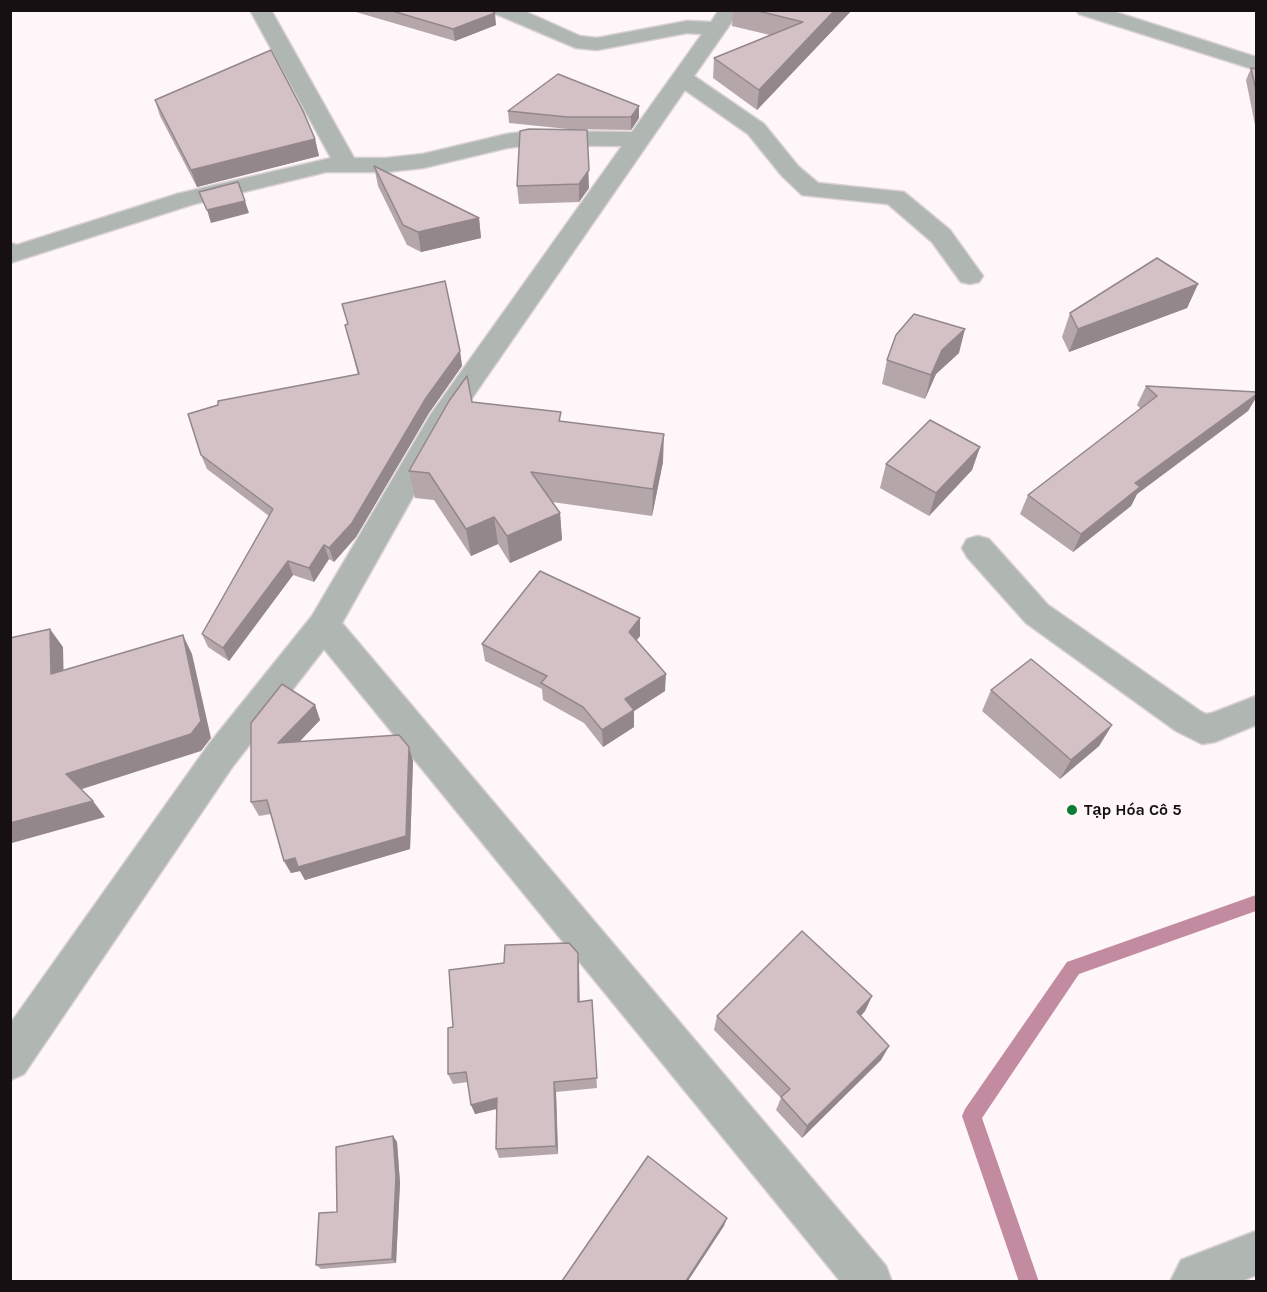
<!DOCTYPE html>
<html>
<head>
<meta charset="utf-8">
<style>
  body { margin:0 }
  #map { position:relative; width:1267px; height:1292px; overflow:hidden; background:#fef6f8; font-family:Karla,sans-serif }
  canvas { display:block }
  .frame { position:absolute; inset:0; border:12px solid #171013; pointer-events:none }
</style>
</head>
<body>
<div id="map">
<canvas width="1267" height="1292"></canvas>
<div class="frame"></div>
</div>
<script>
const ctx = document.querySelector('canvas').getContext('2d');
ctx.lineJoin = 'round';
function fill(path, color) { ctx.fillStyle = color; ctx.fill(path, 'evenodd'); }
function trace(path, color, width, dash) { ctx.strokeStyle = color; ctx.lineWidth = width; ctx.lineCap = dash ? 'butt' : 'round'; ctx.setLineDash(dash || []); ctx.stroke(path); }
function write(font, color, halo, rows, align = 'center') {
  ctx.font = font + ' Karla,sans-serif'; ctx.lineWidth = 4.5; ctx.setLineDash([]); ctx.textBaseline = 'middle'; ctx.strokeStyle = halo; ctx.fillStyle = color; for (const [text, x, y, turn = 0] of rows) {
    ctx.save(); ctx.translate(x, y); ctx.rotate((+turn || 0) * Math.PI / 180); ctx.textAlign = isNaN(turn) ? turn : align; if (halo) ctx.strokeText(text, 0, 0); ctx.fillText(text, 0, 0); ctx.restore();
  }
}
fill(new Path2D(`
  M1256 895V911L1079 974 982 1118 1039 1282H1019L962 1116 965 1109 1067 962Z`), '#c38b9f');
const minor = new Path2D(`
  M250 10H271L354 158H386L423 154 507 134 530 131 632 132 702 34 687 33 597 50 576 48 496 14 493 10H522L580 36 597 38 687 21 711 22 719 10H740L694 76 764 124 798 166 818 183 904 192 950 230 983 276 979 282 970 284 961 282 932 242 888 204 802 195 782 176 748 134 685 90 452 427 342 623 886 1266 892 1282H841L324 649 233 766 24 1074 10 1080V1024L209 744 312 616 431 414 622 146 530 145 507 148 423 168 386 172H326L194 204 10 263V243L17 245 177 194 331 158Z
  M1076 10H1109L1256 57V70L1079 14Z
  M978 536 989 539 1048 605 1200 711 1206 714 1212 713 1256 696V725L1215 742 1202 744 1176 731 1026 623 967 557 962 548 967 539Z
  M1256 1231V1275L1240 1282H1170L1181 1260Z`);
trace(minor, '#d9d1d3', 3);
fill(minor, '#b0b6b1');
fill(new Path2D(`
  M349 10H491L496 25 455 41Z
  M733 10H852L757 110 713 78 714 58 770 35 732 26Z
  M1251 68 1257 69V135L1246 80Z
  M155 100 315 139 319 156 197 187 160 116Z
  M508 111 639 118 631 130 568 129 509 123Z
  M520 131 589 188 579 202 519 204 517 186Z
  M374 166 479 218 481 238 421 252 407 245 378 186Z
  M1198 284 1187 308 1069 352 1062 337 1070 313Z
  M342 304 460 351 462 366 429 413 356 537 334 562 329 559 314 582 293 575 229 661 208 647 202 634 269 516 207 469 201 455 358 375 345 325 348 324Z
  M959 353 936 374 925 399 882 384 887 360Z
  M1146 386 1257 392V396L1248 411 1137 494 1131 506 1073 552 1020 514 1028 495 1141 409 1137 405Z
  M472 402 562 421 663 462 652 516 552 502 560 513 562 540 510 563 498 544 471 556 434 500 415 498 409 471Z
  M980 447 972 470 929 516 880 488 886 464Z
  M640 618V636L637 640 665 691 634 711V727L603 747 584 723 543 700 542 689 485 661 482 644Z
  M991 690 1112 725 1099 746 1060 779 982 711Z
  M315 705 320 720 299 742 409 747 413 761 410 849 305 880 300 871 291 873 284 861 271 814 259 816 251 802Z
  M578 953 579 965V1002L592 1000 597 1088 556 1092 558 1154 499 1158 496 1149 497 1109 475 1114 468 1082 453 1084 448 1074 453 1027Z
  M872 996 865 1011 861 1016 889 1046 881 1060 802 1138 776 1110 781 1098 714 1030 717 1016Z
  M393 1136 397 1142 400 1183 396 1263 321 1269 316 1265 337 1212Z`), '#b5a6aa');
fill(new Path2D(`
  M835 10H852L757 110 759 90Z
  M495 13 496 25 455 41 453 29Z
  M639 106V118L631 130V117Z
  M587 130 589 188 579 202V184Z
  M315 139 319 156 197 187 191 170Z
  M245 201 249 213 211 223 207 210Z
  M479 218 481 238 421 252 418 232Z
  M1198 284 1187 308 1069 352 1078 329Z
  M965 329 959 353 936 374 925 399 931 375 942 350Z
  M460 351 462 366 429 413 356 537 334 562 329 548 426 398Z
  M1257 394V396L1248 411 1137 494 1131 506 1073 552 1081 534 1135 483Z
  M664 434 663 462 652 516 653 489Z
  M980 447 972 470 929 516 936 493Z
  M560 513 562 540 510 563 507 536Z
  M494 517 498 544 471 556 466 529Z
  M324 545 329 559 314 582 309 568Z
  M288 561 293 575 229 661 223 648Z
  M640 618V636L629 649V632Z
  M50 629 63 647 64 692 51 674Z
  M183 635 192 654 211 738 201 751 79 790 66 774Z
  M666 674 665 691 634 711V727L603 747 602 730 625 699Z
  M315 705 320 720 285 757 278 743Z
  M1112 725 1099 746 1060 779 1071 760Z
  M409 747 413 761 410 849 305 880 300 871 291 873 284 861Z
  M93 801 105 817 12 843 10 841V823Z
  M578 953 579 965 580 1014 578 1002Z
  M872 996 865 1011 850 1027 857 1012Z
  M889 1046 881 1060 802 1138 807 1126Z
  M554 1082 556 1092 558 1154 556 1146Z
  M497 1098 500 1108 475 1114 471 1105Z
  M393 1136 397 1142 400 1183 396 1263 392 1259Z
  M727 1218 724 1226 688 1281H686Z`), '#94878b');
const building = new Path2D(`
  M389 10H491L495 13 453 29Z
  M754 10H835L759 90 714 58 803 22Z
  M271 50 303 111 315 139 191 170 155 100Z
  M1251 68 1257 69V95Z
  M558 74 639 106 631 117H567L508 111Z
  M529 129 587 130 589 170 579 184 517 186 520 131Z
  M374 166 479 218 418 232 403 225Z
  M238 182 245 201 207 210 199 192Z
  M1157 258 1198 284 1078 329 1070 313Z
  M445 281 460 351 426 398 352 523 329 548 324 545 309 568 288 561 223 648 202 634 273 509 201 455 188 414 218 405V401L359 374 345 325 348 324 342 304Z
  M914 314 965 329 942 350 931 375 887 360 896 335Z
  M467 376 472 402 561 412 559 421 664 434 653 489 531 472 560 513 507 536 494 517 466 529 429 473 409 471 449 401Z
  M1146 386 1257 392V394L1135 483 1140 487 1081 534 1028 495 1157 396Z
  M930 420 980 447 936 493 886 464Z
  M540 571 640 618 629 632 666 674 625 699 634 710 602 730 583 707 541 683 547 676 482 644Z
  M50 629 51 674 183 635 201 721 191 734 66 774 93 801 10 823V638Z
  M1031 659 1112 725 1071 760 991 690Z
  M282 684 315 705 278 743 399 735 409 747 406 836 298 867 295 858 284 861 267 800 251 802V723Z
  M802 931 872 996 857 1012 889 1046 807 1126 781 1097 790 1089 717 1016Z
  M569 943 578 953V1002L592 1000 597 1078 554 1082 556 1146 496 1149 497 1098 471 1105 466 1072 448 1074V1028L453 1027 449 970 504 963 505 945Z
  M393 1136 396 1177 392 1259 316 1265 319 1213 337 1212 336 1147Z
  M648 1156 727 1218 686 1281H562Z`);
fill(building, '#d3c1c6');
trace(building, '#94878b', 1.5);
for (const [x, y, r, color] of [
  [1072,810,6,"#0a7d34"]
]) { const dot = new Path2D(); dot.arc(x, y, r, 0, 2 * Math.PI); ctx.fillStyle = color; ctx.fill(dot); trace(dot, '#fef6f8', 2); }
write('bold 16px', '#171013', '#fef6f8', [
  ["Tạp Hóa Cô 5",1084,810]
], 'left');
</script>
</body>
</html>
